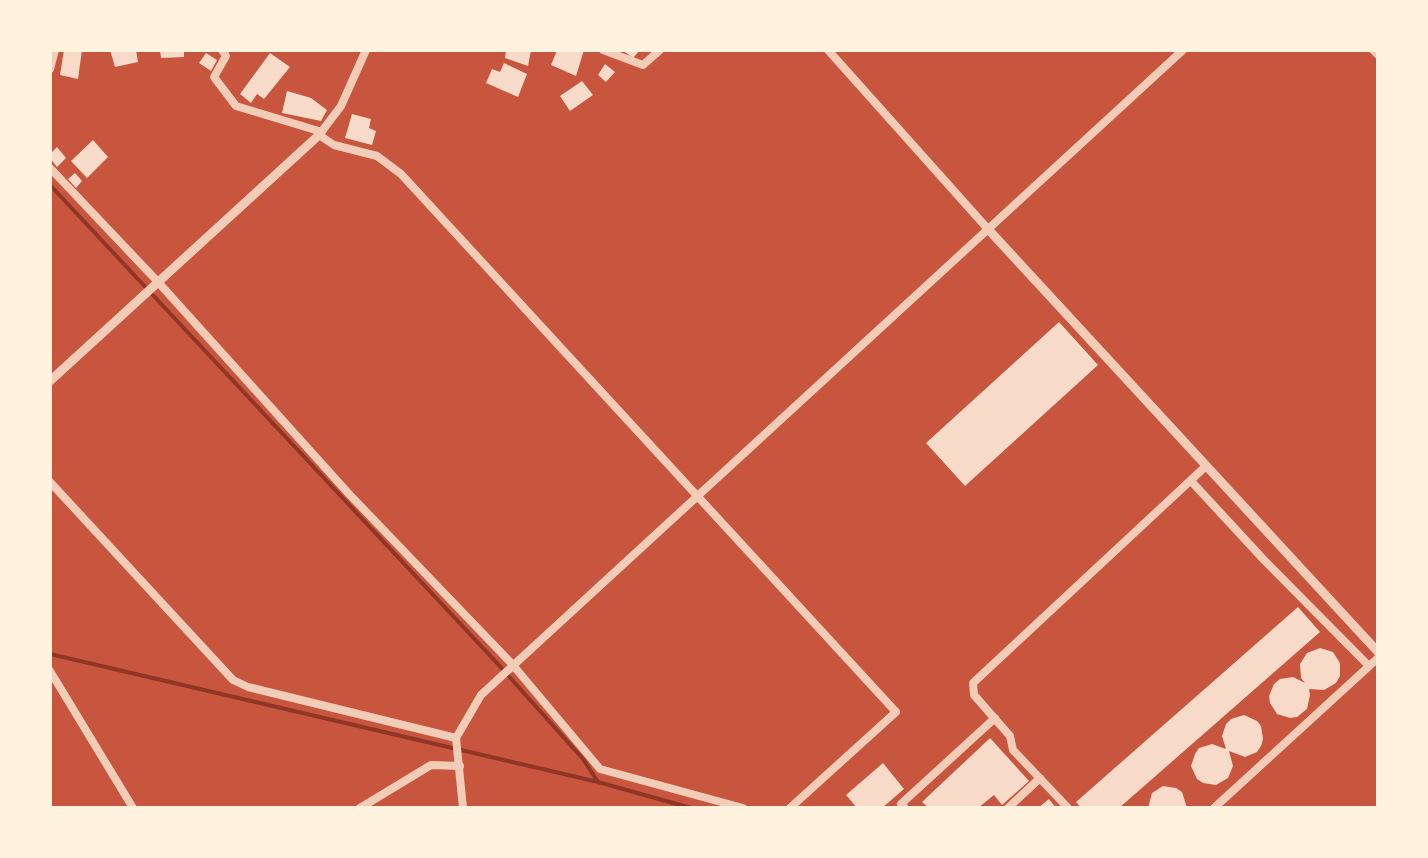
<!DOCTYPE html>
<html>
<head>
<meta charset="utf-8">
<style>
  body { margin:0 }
  #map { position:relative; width:1428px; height:858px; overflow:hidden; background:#c8553d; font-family:Raleway,sans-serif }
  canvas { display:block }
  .frame { position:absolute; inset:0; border:52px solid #fff3e0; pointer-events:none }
</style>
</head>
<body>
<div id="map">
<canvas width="1428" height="858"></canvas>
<div class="frame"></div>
</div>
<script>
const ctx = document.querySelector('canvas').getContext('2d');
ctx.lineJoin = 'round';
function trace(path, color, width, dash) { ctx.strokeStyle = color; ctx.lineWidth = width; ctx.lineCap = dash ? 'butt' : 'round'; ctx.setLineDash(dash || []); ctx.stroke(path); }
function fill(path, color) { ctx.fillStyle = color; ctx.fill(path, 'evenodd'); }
trace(new Path2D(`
  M50 185 496 662 583 759 598 782
  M50 654 598 782 691 808`), '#8f3625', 4);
fill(new Path2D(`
  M64 50H82L78 79 60 75Z
  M110 50H136L138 62 115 67Z
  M160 50H184V57L161 58Z
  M506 50H531L528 66 505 58Z
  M557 50H584L576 76 551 65Z
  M622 50H640L633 58Z
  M206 53 217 60 211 71 199 63Z
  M270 53 290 67 264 99 257 94 251 103 240 94Z
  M504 63 527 74 518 97 486 83 492 69 500 72Z
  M605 64 615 72 606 82 598 75Z
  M582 81 593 95 570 111 560 96Z
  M287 91 311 98 327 110 321 121 282 113Z
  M352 114 371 119 369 128 376 131 372 145 345 138Z
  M93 140 108 157 87 178 71 161Z
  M57 147 66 158 57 167 50 158V154Z
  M75 173 82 181 76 188 68 179Z
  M1059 322 1098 365 965 486 926 443Z
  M1298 607 1320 632 1119 808H1081L1076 802Z
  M1320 648 1333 652 1340 663V676L1336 683 1324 690 1309 689 1310 695 1307 709 1297 717 1290 718 1277 714 1270 703 1269 696 1274 684 1280 679 1293 677 1305 683 1301 678 1300 664 1307 653Z
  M1244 715 1257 721 1261 726 1263 739 1261 746 1257 752 1245 757 1229 751 1233 766 1228 778 1216 785 1203 783 1197 779 1191 766 1195 754 1199 748 1212 744 1226 749 1222 736 1226 724 1231 719Z
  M990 738 1029 781 1002 805 994 795 978 808H929L922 802Z
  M883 763 904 789 882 808H857L846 795Z
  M1163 786 1176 788 1182 792 1187 808H1148L1152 793Z
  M1049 799 1056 808H1038Z`), '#f7dbc8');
trace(new Path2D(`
  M222 50 226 56 214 77 236 106 322 132
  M366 50 341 106 319 135 334 145 377 156 401 174 896 712 790 808
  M603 50 643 65 660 50
  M828 50 987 228
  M1373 50 1378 55
  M50 69 55 50
  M50 168 158 282 349 494 512 664 600 769 743 808
  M1191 481 1264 560 1369 666
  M50 482 233 680 248 687 456 738
  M50 671 133 808
  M360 808 431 765 460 766
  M463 808 456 738 481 695 1183 50
  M905 808 901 804 995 718
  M1008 808 1040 778
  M1068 808 1013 750 1010 736 974 695 973 683 1206 466
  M1214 808 1378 658`), '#f1ccb7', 8);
trace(new Path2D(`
  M987 228 1378 652
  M50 381 319 135`), '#f1ccb7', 9);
</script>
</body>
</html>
